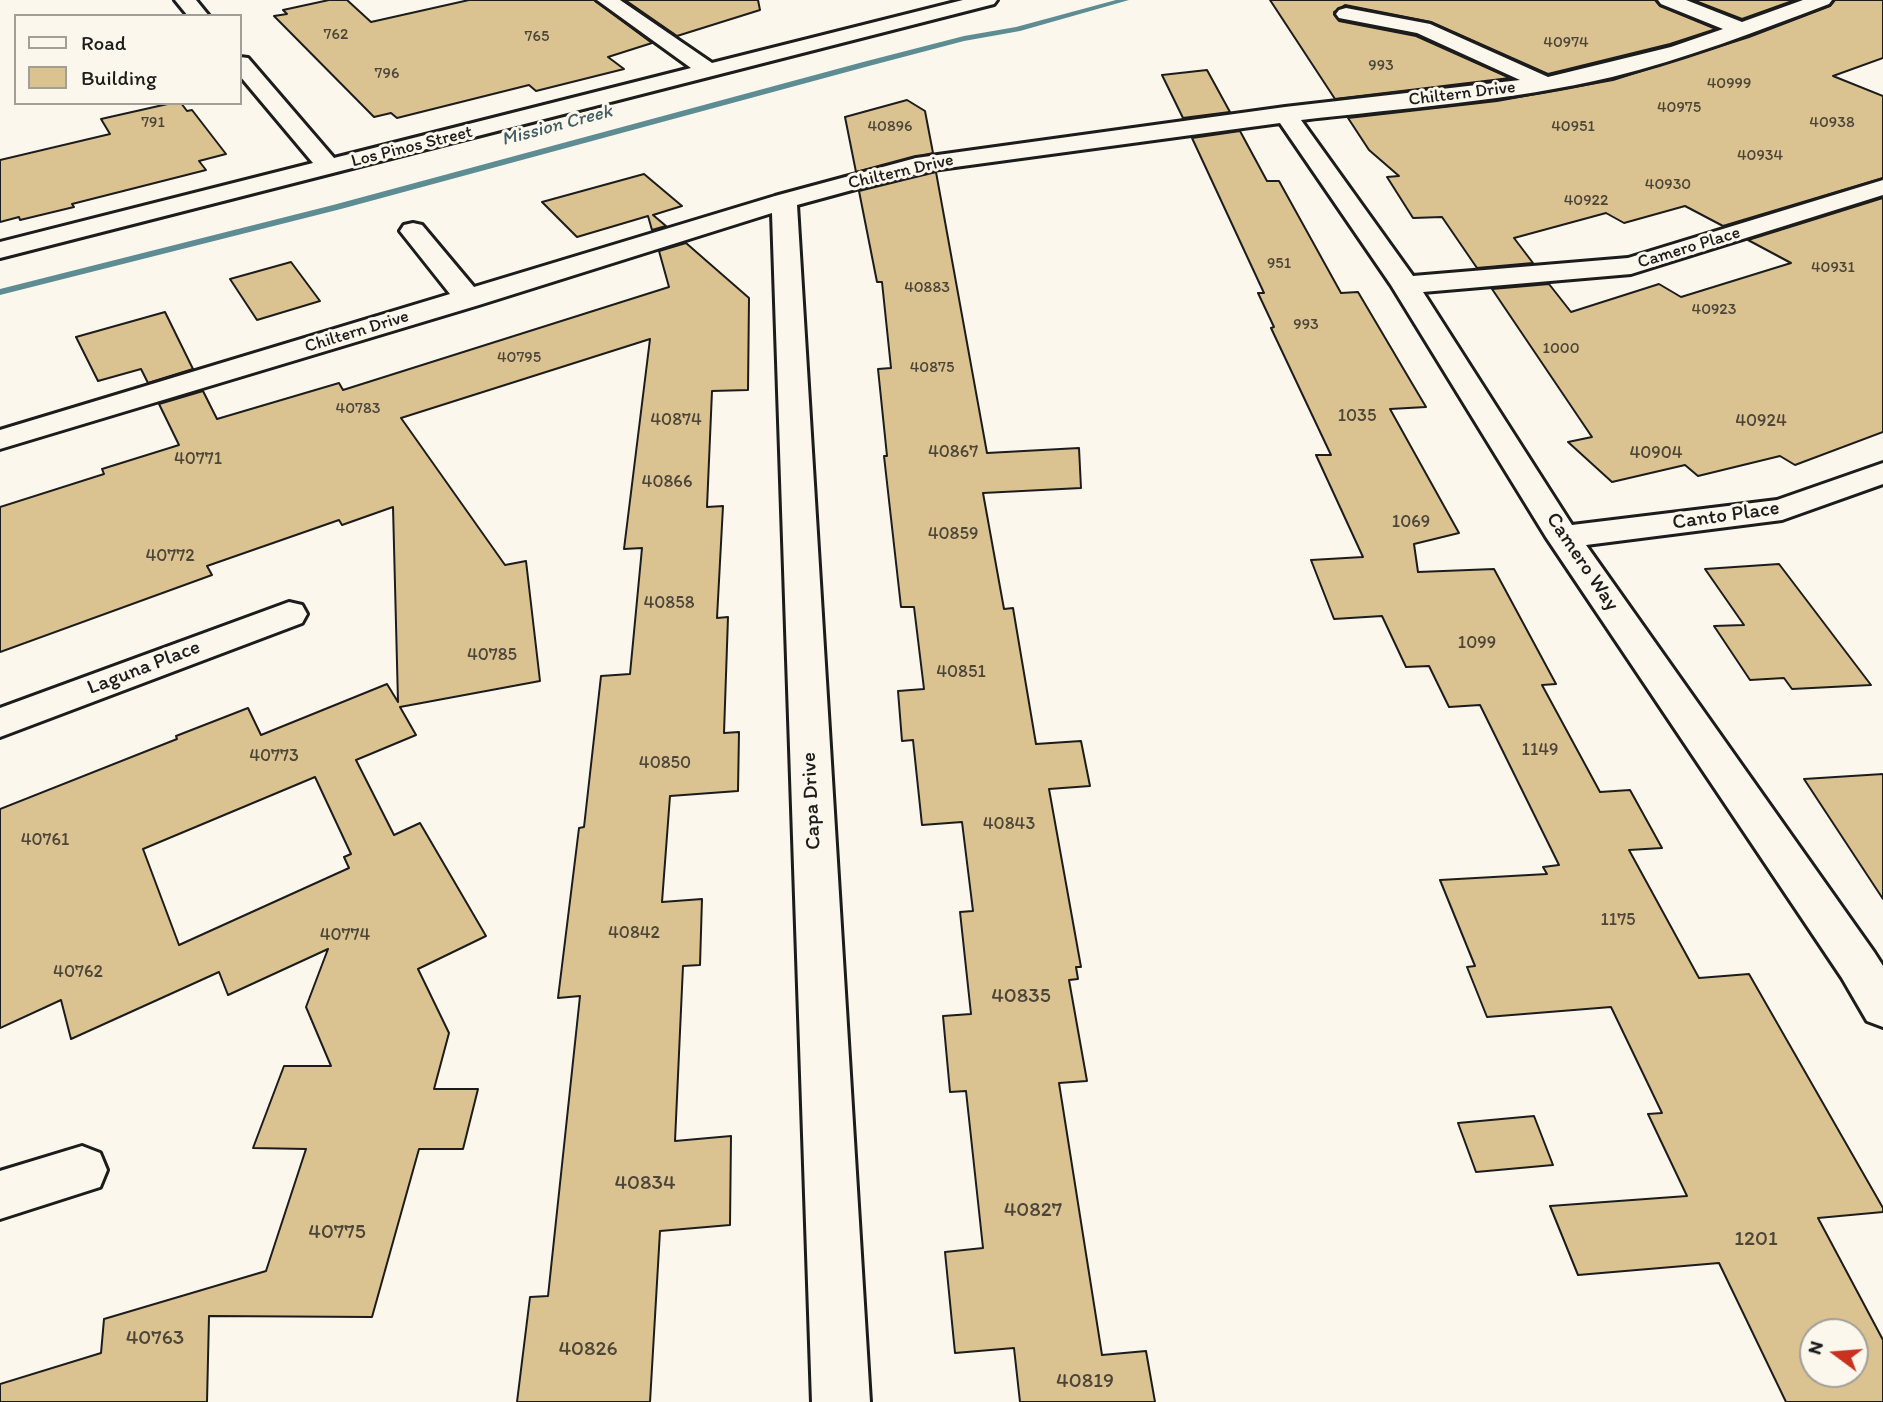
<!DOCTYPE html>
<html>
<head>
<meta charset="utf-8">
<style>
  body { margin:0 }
  #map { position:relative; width:1883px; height:1402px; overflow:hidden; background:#fbf7ec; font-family:Itim,sans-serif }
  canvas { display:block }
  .legend { position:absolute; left:14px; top:14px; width:228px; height:91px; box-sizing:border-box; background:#fbf7ec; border:2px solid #a29f99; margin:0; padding:9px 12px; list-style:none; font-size:21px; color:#1c1c1c }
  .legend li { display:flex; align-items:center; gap:14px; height:35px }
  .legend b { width:35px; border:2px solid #a29f99 }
  .north { position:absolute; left:1799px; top:1318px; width:70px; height:70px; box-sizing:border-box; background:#fbf7ec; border:2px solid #a29f99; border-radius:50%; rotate:286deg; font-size:19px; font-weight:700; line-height:28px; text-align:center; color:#1c1c1c }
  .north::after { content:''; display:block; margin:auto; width:24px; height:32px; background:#c8321e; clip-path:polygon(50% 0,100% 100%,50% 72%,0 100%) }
</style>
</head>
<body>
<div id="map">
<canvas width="1883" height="1402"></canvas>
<ul class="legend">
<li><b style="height:9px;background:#fbf7ec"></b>Road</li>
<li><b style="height:19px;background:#dbc291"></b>Building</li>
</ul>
<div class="north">N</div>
</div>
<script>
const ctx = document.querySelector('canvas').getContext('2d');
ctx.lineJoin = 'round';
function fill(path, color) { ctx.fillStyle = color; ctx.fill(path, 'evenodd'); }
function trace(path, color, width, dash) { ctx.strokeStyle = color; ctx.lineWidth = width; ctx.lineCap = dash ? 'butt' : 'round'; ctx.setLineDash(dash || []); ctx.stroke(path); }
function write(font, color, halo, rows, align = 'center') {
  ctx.font = font + ' Itim,sans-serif'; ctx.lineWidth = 6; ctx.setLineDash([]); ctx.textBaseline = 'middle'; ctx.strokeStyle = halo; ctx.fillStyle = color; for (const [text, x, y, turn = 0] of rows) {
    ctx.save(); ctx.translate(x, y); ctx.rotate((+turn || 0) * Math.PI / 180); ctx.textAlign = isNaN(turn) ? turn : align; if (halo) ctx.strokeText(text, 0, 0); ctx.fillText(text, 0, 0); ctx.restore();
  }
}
fill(new Path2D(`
  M1116 0H1129L1020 31 964 41 869 66 341 209 0 295V289L333 205 863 62 964 36 1016 27Z`), '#5d8d93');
const building = new Path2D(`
  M329 0H347L371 22 469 0H594L652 43 608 57 624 69 536 91 529 85 397 118 391 113 374 117 274 16 287 14 283 10Z
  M625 0H758L760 10 677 36Z
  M1270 0H1655L1660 6 1716 29 1670 44 1548 74 1431 22 1345 5 1334 12 1339 21 1416 36 1510 78 1335 99Z
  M1693 0H1795L1742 19Z
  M1835 0H1883V58L1833 76 1883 96V178L1723 226 1685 206 1624 223 1606 213 1514 238 1533 263 1477 268 1442 217 1413 218 1387 177 1399 176 1369 150 1348 118 1497 101 1613 80 1749 37 1830 6Z
  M1207 70 1230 112 1183 118 1162 75Z
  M907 100 925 111 933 153 856 172 845 117Z
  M172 103H181L187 111 192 110 226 154 199 161 206 170 72 204 74 207 20 220 19 217 0 222V160L110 134 101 119Z
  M1240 131 1267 181H1279L1341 293 1358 292 1426 407 1390 409 1459 533 1414 544 1418 572 1494 569 1556 684 1542 685 1600 792 1630 790 1662 848 1629 850 1699 978 1749 974 1883 1208V1212L1818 1218 1883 1340V1402H1786L1719 1263 1578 1275 1550 1206 1687 1196 1648 1114 1662 1113 1611 1007 1487 1017 1467 967 1475 966 1440 880 1547 874 1543 867 1559 865 1480 705 1449 707 1429 666 1406 667 1382 616 1334 619 1311 560 1363 557 1316 455H1331L1271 328 1274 327 1258 293H1264L1192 138ZM1813 1332H1855V1374H1813Z
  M936 172 987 453 1079 448 1081 488 983 493 1004 609 1013 608 1036 744 1081 741 1090 786 1049 789 1081 967H1076L1078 979 1069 980 1087 1081 1059 1083 1102 1355 1146 1351 1155 1402H1020L1014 1348 955 1353 945 1252 983 1248 966 1091 950 1092 943 1016 971 1014 960 912 973 911 962 822 922 825 913 740 902 741 898 691 924 689 914 607H901L884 456H887L878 369 891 368 882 282H877L859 191Z
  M644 174 682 206 653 215 666 226 652 230 648 216 577 237 542 202Z
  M1883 198V432L1795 465 1780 456 1698 476 1685 465 1612 482 1568 442 1592 437 1492 289 1549 284 1571 312 1659 284 1681 297 1791 263 1748 240Z
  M686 243 749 298 748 390 712 391 707 507 723 506 717 618 728 617 724 733 739 732 738 791 670 796 662 902 702 899 700 965 683 966 675 1141 731 1136 730 1225 660 1231 650 1402H517L530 1297 548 1296 580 996 558 998 579 828 584 827 601 676 630 674 642 548 624 549 650 339 401 418 505 565 526 561 540 681 400 707 416 735 356 760 394 835 420 823 486 936 418 969 449 1033 434 1089H478L463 1149H419L372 1317 209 1316 207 1402H0V1384L101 1353 104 1319 266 1271 306 1149 253 1148 284 1066H331L306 1007 328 949 228 995 219 972 71 1039 61 1000 0 1028V809L177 739 176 736 248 708 261 735 387 684 398 702 393 507 342 525 339 520 207 566 212 575 0 652V507L104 474 102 469 179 445 159 404 203 391 217 419 339 383 343 390 669 287 659 251ZM315 777 351 854 344 857 349 868 179 945 143 849Z
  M291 262 320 301 257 320 230 279Z
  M165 312 193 369 148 383 141 369 98 381 76 337Z
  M1779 564 1814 610 1871 685 1792 689 1784 678 1750 680 1714 626 1744 625 1705 569Z
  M1883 774V899L1804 779Z
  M1534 1116 1553 1165 1476 1172 1458 1123Z`);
fill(building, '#dbc291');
trace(building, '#1c1c1c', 2);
const minor = new Path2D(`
  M175 0H196L209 16H188Z
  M597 0H620L712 63 963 0H997L994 4 0 258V242L313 163 240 76V57L248 58 334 158 691 68Z
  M1658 0H1686L1742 22 1803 0H1832L1829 4C1757 31 1686 59 1612 77 1511 101 1404 108 1301 120L1413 276 1628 258 1883 180V195L1631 274 1423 292 1572 525 1777 500 1883 463V484L1782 520 1586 545 1874 952 1883 966V1027L1867 1021 1842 978 1546 537 1391 285 1280 123 918 172 797 205 870 1402H812L772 213 479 305 0 449V430L450 294 400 231 404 225 413 223 422 225 474 287 775 196 916 158 1285 107 1520 80 1417 33 1339 18 1336 14 1339 10 1346 8 1430 24 1548 77 1671 47 1723 29 1661 4Z
  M289 602 302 605 307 614 302 623 0 737V708Z
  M82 1146 100 1153 107 1170 100 1187 0 1219V1171Z`);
trace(minor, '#1c1c1c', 6);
fill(minor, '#fbf7ec');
write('16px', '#4c4639', null, [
  ["762",336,35],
  ["765",537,37],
  ["40974",1566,43],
  ["993",1381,66],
  ["796",387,74],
  ["40999",1729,84],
  ["40975",1679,108],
  ["791",153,123],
  ["40938",1832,123],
  ["40896",890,127],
  ["40951",1573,127],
  ["40934",1760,156],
  ["40930",1668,185],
  ["40922",1586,201],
  ["951",1279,264],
  ["40931",1833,268],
  ["40883",927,288],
  ["40923",1714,310],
  ["993",1306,325],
  ["1000",1561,349],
  ["40795",519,358],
  ["40875",932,368],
  ["40783",358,409]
]);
write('18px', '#1c1c1c', '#fbf7ec', [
  ["Chiltern Drive",1462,94,-7],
  ["Los Pinos Street",412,147,-14],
  ["Chiltern Drive",901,172,-13],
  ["Camero Place",1689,248,-17],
  ["Chiltern Drive",357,332,-17]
]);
write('18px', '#4c4639', null, [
  ["1035",1357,416],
  ["40874",676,420],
  ["40924",1761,421],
  ["40867",953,452],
  ["40904",1656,453],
  ["40771",198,459],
  ["40866",667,482],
  ["1069",1411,522],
  ["40859",953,534],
  ["40772",170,556],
  ["40858",669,603],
  ["1099",1477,643],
  ["40785",492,655],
  ["40851",961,672],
  ["1149",1540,750],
  ["40773",274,756],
  ["40850",665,763],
  ["40843",1009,824],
  ["40761",45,840],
  ["1175",1618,920],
  ["40842",634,933],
  ["40774",345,935],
  ["40762",78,972]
]);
write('italic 19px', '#425e62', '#fbf7ec', [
  ["Mission Creek",557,126,-15]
]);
write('21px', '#1c1c1c', '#fbf7ec', [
  ["Canto Place",1726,516,-8],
  ["Camero Way",1582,562,56],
  ["Laguna Place",144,668,-21],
  ["Capa Drive",812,801,-93]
]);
write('21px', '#4c4639', null, [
  ["40835",1021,997],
  ["40834",645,1184],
  ["40827",1033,1211],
  ["40775",337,1233],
  ["1201",1756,1240],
  ["40763",155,1339],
  ["40826",588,1350],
  ["40819",1085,1382]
]);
</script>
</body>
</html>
